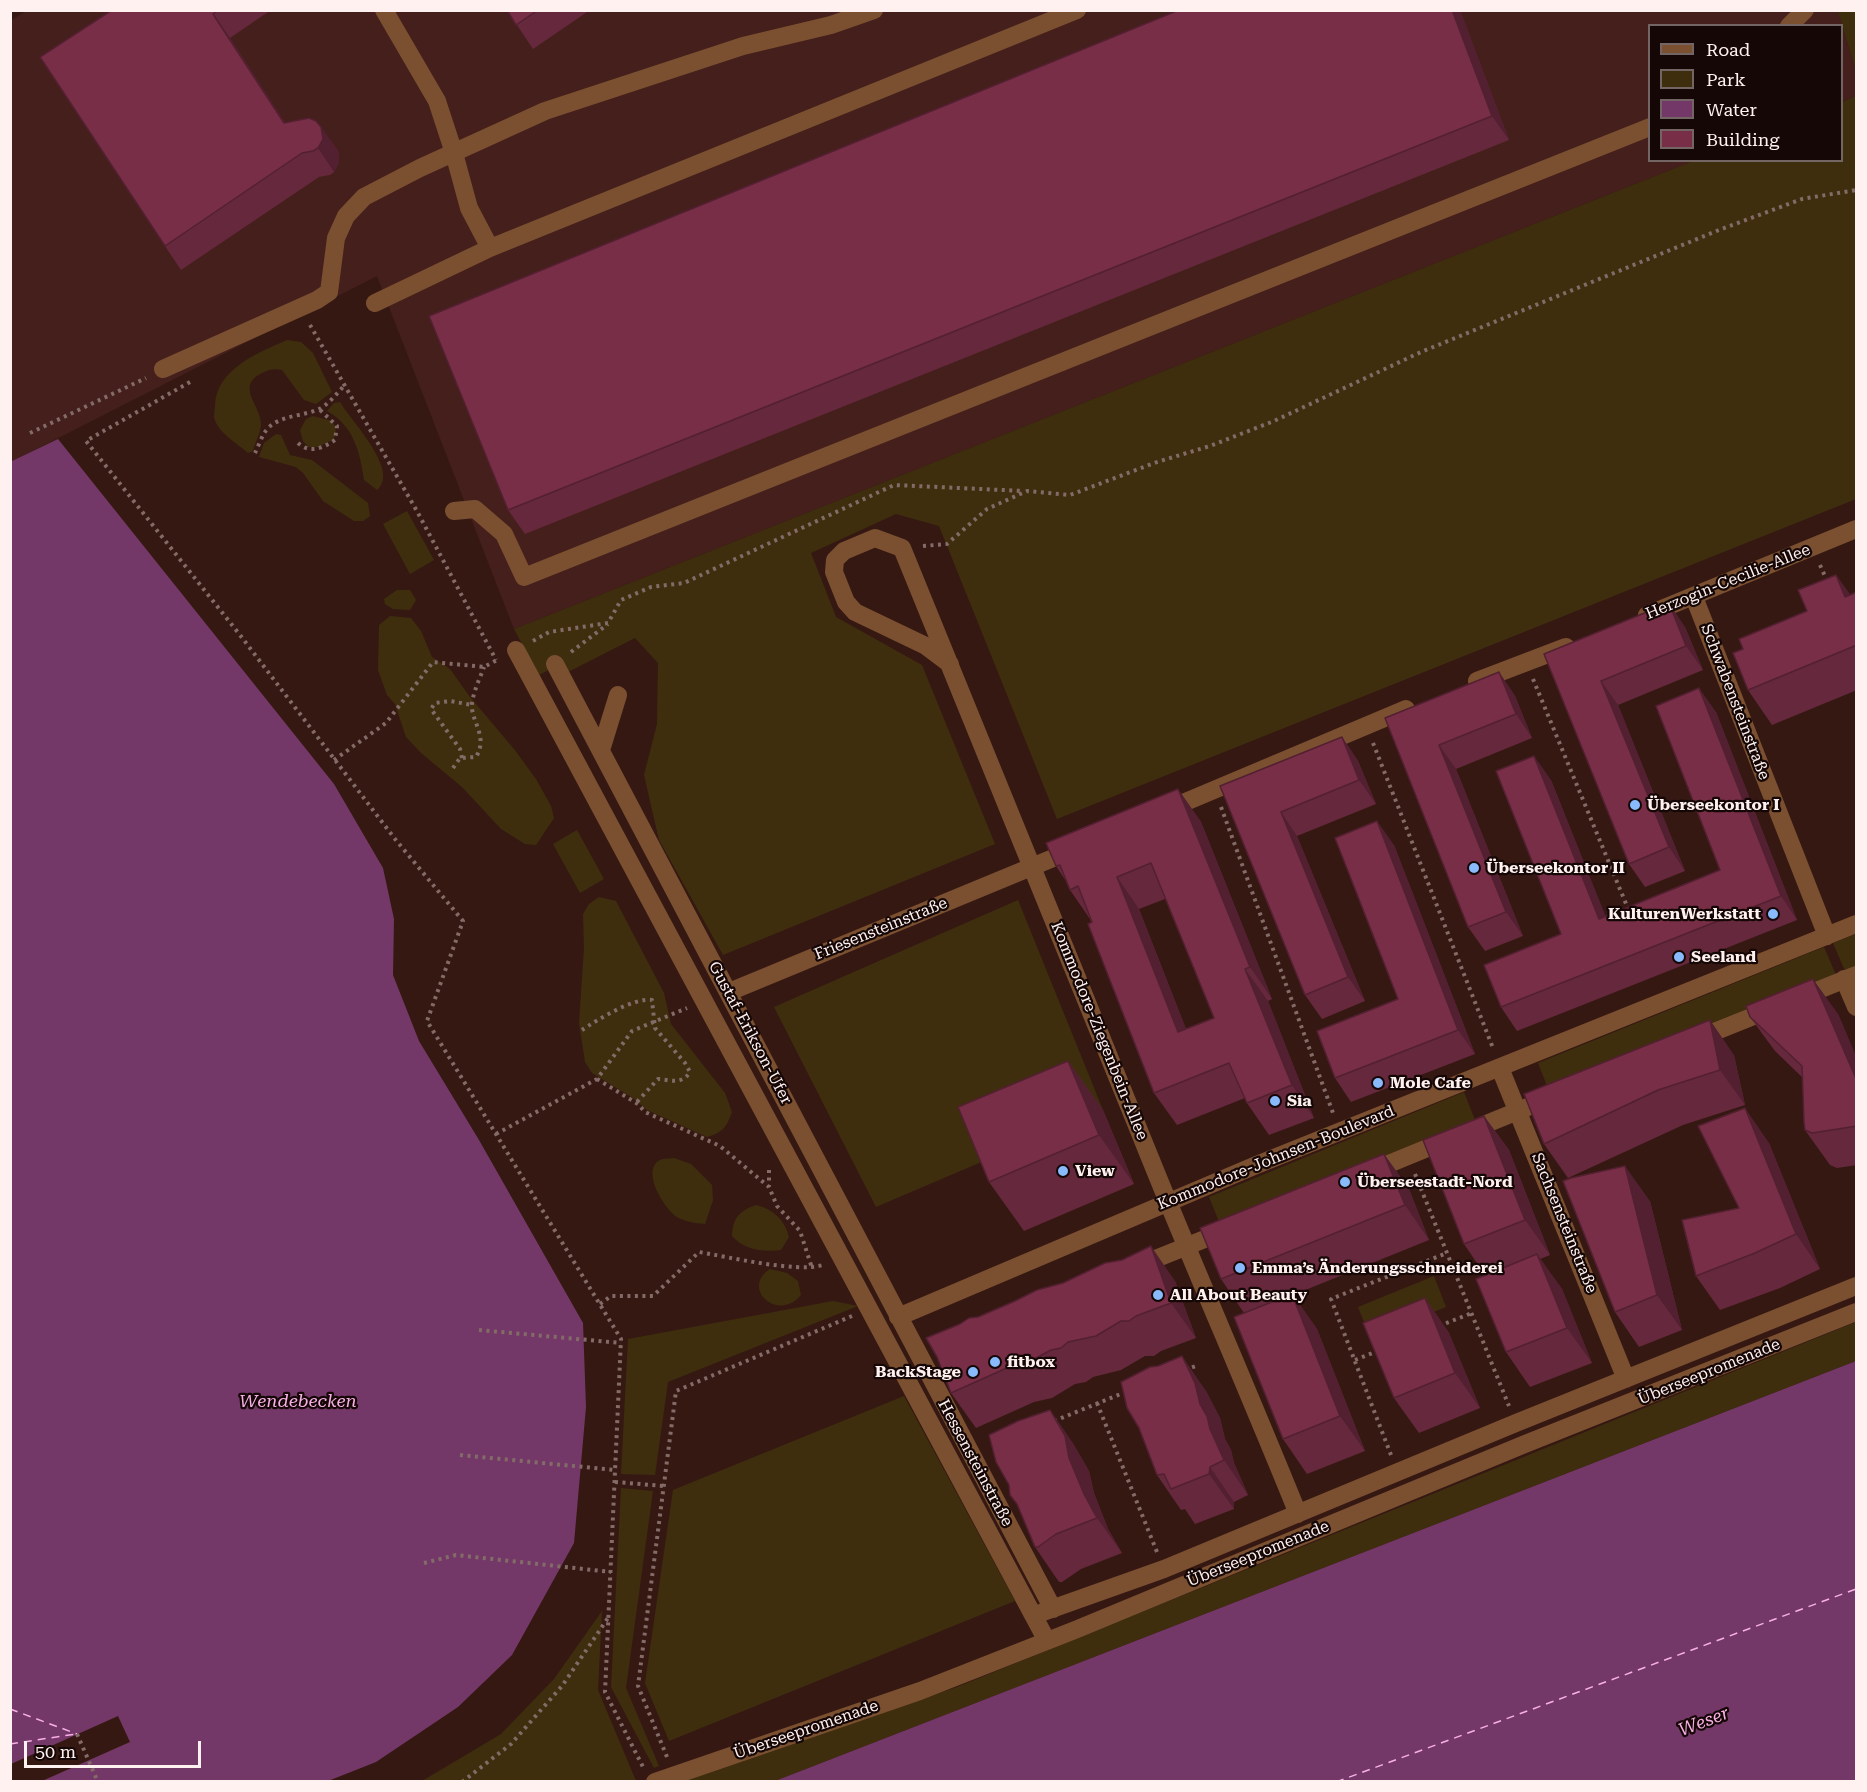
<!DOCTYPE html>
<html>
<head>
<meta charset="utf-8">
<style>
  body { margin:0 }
  #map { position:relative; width:1867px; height:1792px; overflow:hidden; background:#361813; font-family:"Roboto Serif",serif }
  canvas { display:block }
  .frame { position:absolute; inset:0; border:12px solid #fff1ef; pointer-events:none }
  .legend { position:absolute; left:1648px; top:24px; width:195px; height:138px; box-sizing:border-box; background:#140706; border:2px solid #726563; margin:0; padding:8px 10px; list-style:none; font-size:18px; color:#fff1ef }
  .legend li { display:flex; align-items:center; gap:12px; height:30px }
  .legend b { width:30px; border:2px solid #726563 }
  .scale { position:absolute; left:24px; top:1741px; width:177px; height:27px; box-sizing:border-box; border:3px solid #fff1ef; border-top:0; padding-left:8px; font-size:18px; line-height:21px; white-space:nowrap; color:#fff1ef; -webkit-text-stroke:4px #140706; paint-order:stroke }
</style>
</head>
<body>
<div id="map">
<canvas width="1867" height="1792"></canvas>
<div class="frame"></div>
<ul class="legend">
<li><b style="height:8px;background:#7b5030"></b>Road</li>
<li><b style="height:16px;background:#3e2e0e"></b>Park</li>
<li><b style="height:16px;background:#743868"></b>Water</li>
<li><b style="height:16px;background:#772e46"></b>Building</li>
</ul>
<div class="scale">50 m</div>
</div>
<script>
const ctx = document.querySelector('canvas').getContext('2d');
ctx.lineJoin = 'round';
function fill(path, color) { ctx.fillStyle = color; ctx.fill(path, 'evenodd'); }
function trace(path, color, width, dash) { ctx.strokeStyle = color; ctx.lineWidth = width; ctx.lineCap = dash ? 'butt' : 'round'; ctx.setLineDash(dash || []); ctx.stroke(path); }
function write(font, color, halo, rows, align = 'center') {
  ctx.font = font + ' "Roboto Serif",serif'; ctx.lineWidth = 4.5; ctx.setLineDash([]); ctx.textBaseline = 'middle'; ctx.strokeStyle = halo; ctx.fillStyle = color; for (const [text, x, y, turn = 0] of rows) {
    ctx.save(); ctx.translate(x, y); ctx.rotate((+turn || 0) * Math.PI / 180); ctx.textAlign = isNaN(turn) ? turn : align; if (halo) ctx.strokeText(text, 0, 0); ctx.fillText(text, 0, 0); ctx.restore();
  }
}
fill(new Path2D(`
  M1838 10 1856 71V96L1842 102V26H1650V160L1693 161 514 629 377 276 11 462 10 21 26 11Z`), '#451f1b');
fill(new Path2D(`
  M1838 11H1856V71Z
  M1856 96V499L1057 819 939 526 896 514 811 553 836 617 922 665 995 844 723 955 659 840 644 775 657 724 658 663 635 638 568 672 563 662 539 675 514 629 1693 161 1842 160V102Z
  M287 340 301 342 313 353 332 392 316 404 304 400 282 370C273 368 268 370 260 374 236 387 261 406 261 424 261 432 255 443 253 451L248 453C238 444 219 433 215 420 213 417 215 410 215 406 216 369 258 353 287 340Z
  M340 402C350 420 401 471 377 490L364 480C360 452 354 426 327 411L334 403Z
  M313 416 332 421 336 428 334 439 318 447H308L303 441 300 430 306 419Z
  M276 434 281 435 290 455 312 460 368 503 370 516 363 521H354L323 501 303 473 296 467 259 457 264 443Z
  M407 511 434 560 410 574 383 524Z
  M397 590H410L416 600 410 610 393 609 385 604 384 599Z
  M390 616 411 618 421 631 432 657 450 669 470 697 514 749 536 779 551 806 554 818 536 845 525 844 501 829 462 787 421 753 406 737 395 704 387 695 378 670 379 625Z
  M577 830 604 879 580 893 553 844Z
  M599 897 616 901 664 993 671 1024 725 1093 732 1112C726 1128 723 1132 707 1137L647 1110 633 1098 592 1073 585 1062 579 1023 584 948 583 914 589 904Z
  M1018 900 1103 1110 876 1207 774 1007Z
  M1856 934V966L1845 971 1833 943Z
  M1824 947 1836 975 1549 1091 1538 1063Z
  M1464 1092 1475 1120 1220 1224 1209 1197Z
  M674 1158 691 1164 712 1185 713 1200 705 1224C695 1223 686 1222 677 1217 665 1209 640 1171 660 1160 663 1158 669 1159 674 1158Z
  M756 1205C773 1209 785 1220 789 1237L781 1250C763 1252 744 1250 732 1236 733 1218 739 1211 756 1205Z
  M770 1269 787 1273 798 1281 801 1295C778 1323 740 1288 770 1269Z
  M1434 1276 1446 1307 1370 1337 1358 1307Z
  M833 1301 858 1306 668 1382 655 1475 621 1474 628 1339Z
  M1856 1322V1361L775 1781 676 1782 957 1687Z
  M904 1396 1015 1601 669 1741 645 1683 673 1490Z
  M621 1488 653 1491 626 1688 659 1766 654 1768 611 1687Z
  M602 1611 598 1690 636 1781H422L501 1734 554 1679Z`), '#3e2e0e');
fill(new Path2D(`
  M58 439 334 784 383 868 394 919 393 975 419 1041 479 1140 583 1323 586 1407 574 1543 512 1655 458 1707 376 1762 328 1781 11 1782 10 462Z
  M1856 1361V1781H775Z`), '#743868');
fill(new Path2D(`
  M118 1716 130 1742 42 1781H11V1764Z`), '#361813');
trace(new Path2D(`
  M10 1709 77 1734
  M10 1744 76 1734
  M1336 1782 1856 1589`), '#f8b0e6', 1.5, [8, 6]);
trace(new Path2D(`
  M310 325 418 513 496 660
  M190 382 86 441 240 635 395 839 463 921 427 1021 621 1339 605 1692 643 1767
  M30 433 146 378
  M298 443C310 454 323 448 335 440L337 426 319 409
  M255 453C258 447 261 438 265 432 277 414 305 417 321 408 331 402 337 393 345 385
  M923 546 947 544 987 509 1027 491 1070 495 1157 462 1210 446 1274 421 1421 352 1719 230 1802 199 1856 190
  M1820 565 1828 583
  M533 641 549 632 608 623 621 600 651 587 684 583 894 485 1024 491
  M571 652 608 624
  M1533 679 1629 911
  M1373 743 1493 1048
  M462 758 460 749 431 709 435 703 450 701 472 705
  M334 760 386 723 433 662 484 667 497 660
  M453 768 460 758 476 757C489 736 470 721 472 703 474 690 480 678 484 667
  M1221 807 1333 1113
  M582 1030C597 1020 634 997 652 1000L655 1028 685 1063 690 1072C682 1085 670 1080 658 1079L636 1103
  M597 1079 638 1104 645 1112 720 1146 769 1187 777 1206 800 1231 812 1268
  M496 1134 597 1079 632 1031 687 1008
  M769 1170V1186
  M1415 1174 1509 1406
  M600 1304 611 1296H653L699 1252C729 1257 796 1273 823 1265
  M1439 1326 1472 1313
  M479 1330 621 1343
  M1355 1360 1380 1350
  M1185 1370 1196 1366
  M1097 1403 1157 1552
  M1054 1421 1128 1391
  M460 1455 615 1470
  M1391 1455 1331 1299 1447 1253
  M615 1482 664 1486
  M424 1563 456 1555 611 1572
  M77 1734 98 1782
  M667 1757 638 1686 676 1391 852 1316
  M462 1782 511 1744 562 1686 608 1618`), '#836b67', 4, [3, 4.5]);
trace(new Path2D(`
  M384 10 437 101 454 153 469 208 490 248
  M1789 26 1805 10
  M375 303 490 248 1077 10
  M163 369 317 300 329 292 336 238 346 216 364 197 420 168 545 111 743 46 831 25 874 10
  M454 511 475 509 504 534 524 577 1650 127
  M1694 597 1827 936
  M1647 615 1856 529
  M516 650 1047 1641
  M555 664 1053 1609
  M950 664 926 646 855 612 846 602 834 572 835 560 844 551 875 538 902 548C988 757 1072 966 1157 1175 1203 1288 1252 1400 1298 1514
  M1477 681 1566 647
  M601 750 618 695
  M1164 811 1406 709
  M1844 979 1856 1007
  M729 992 1075 849
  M1694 1040 1856 975
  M1500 1068 1626 1379
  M1369 1172 1552 1097
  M1138 1266 1227 1230
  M898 1317 1254 1166 1856 924
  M1043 1612 1164 1569 1516 1423 1856 1286
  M655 1782 920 1691 1075 1630 1525 1444 1856 1312`), '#7b5030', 18);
fill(new Path2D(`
  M112 10H271L230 38 285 123 338 150 339 162 334 172 330 175 319 177 181 270 165 246Z
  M507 10H590L533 49Z
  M1460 10 1509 140 525 534 508 510Z
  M1836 575 1850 595 1857 592V690L1772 725 1748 690 1743 649 1807 611Z
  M1685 627 1703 670 1618 705 1685 871 1645 887 1629 864 1544 654Z
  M1499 672 1515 696 1532 738 1456 769 1523 936 1485 951 1468 927 1385 718Z
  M1716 712 1797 920 1517 1031 1501 1007 1561 934 1551 780 1605 916 1720 870Z
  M1342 737 1358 761 1376 804 1297 836 1365 1001 1322 1019 1305 995 1220 786Z
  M1178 789 1201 822 1272 999 1268 1001 1314 1118 1269 1135 1247 1103 1245 1098 1177 1125 1154 1093 1090 919 1070 890 1066 881 1056 866ZM1165 899 1214 1018 1186 1029 1139 909Z
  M1394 845 1475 1054 1351 1102 1335 1078 1398 999Z
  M1838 1014 1857 1059V1165L1837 1168 1830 1165 1805 1130 1803 1078 1775 1051 1750 1017Z
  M1734 1055 1745 1105 1683 1125 1568 1178 1544 1144Z
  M1068 1061 1103 1110 1134 1184 1024 1231 989 1182Z
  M1484 1116 1509 1150 1550 1255 1540 1259 1562 1289 1592 1363 1530 1387 1506 1352 1485 1275 1464 1244Z
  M1769 1143 1820 1269 1780 1288 1720 1310 1696 1276 1739 1208Z
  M1384 1154 1409 1189 1429 1240 1293 1295 1317 1329 1365 1451 1307 1474 1283 1439 1244 1313 1221 1279Z
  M1650 1201 1682 1330 1639 1347 1615 1312Z
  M1175 1281 1196 1338 1161 1351 1154 1356H1145L1121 1370 1093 1377 1086 1382 1075 1384 1052 1398 1034 1402 976 1428 951 1393 978 1317 1063 1283Z
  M1425 1298 1449 1333 1480 1408 1419 1433 1394 1398Z
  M1206 1391 1220 1418 1225 1439 1231 1450 1234 1463 1248 1495 1234 1502V1509L1195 1524 1185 1509 1181 1510 1157 1475Z
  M1050 1410 1074 1445 1089 1471 1094 1493 1108 1529 1122 1553 1081 1569 1062 1582H1059L1035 1547 1009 1485Z`), '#66283c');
fill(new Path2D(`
  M1452 10H1460L1509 140 1492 116Z
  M213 14 230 38 301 147 284 123Z
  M321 127 338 150 339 162 334 172 318 148Z
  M1836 575 1857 604 1845 597Z
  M1669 603 1685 627 1703 670 1686 646Z
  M1499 672 1515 696 1532 738 1516 714Z
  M1601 681 1618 705 1685 871 1669 847Z
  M1699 688 1716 712 1797 920 1781 896Z
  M1342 737 1358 761 1376 804 1359 780Z
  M1439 745 1456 769 1523 936 1506 912Z
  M1534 756 1551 780 1616 942 1599 919Z
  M1178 789 1201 822 1272 999 1250 967Z
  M1281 812 1297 836 1365 1001 1348 977Z
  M1377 821 1394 845 1475 1054 1458 1030Z
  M1117 877 1139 909 1200 1065 1178 1032Z
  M1245 969 1268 1001 1314 1118 1292 1085Z
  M1813 979 1838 1014 1857 1059V1081Z
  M1710 1020 1734 1055 1745 1105 1720 1070Z
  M1068 1061 1103 1110 1134 1184 1099 1135Z
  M1745 1108 1769 1143 1820 1269 1796 1234Z
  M1484 1116 1509 1150 1550 1255 1525 1220Z
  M1384 1154 1409 1189 1429 1240 1405 1205Z
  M1625 1166 1650 1201 1682 1330 1657 1295Z
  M1151 1246 1175 1281 1196 1338 1171 1303Z
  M1537 1254 1562 1289 1592 1363 1567 1328Z
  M1292 1294 1317 1329 1365 1451 1340 1416Z
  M1425 1298 1449 1333 1480 1408 1455 1373Z
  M1182 1356 1206 1391 1220 1418 1225 1439 1231 1450 1234 1463 1248 1495 1224 1460 1210 1429Z
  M1050 1410 1074 1445 1089 1471 1094 1493 1108 1529 1122 1553 1097 1518 1084 1494Z
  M1210 1467 1234 1502V1509L1209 1474Z`), '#532031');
const building = new Path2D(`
  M112 10H218L213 14 284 123 309 118 316 121 321 127 323 139 318 148 313 151 302 153 165 246 40 57Z
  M507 10H538L516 25Z
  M1179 10H1452L1492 116 508 510 429 316Z
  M1836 575 1845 597 1857 592V645L1748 690 1733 653 1743 649 1739 639 1807 611 1798 590Z
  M1669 603 1686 646 1601 681 1669 847 1629 864 1544 654Z
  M1499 672 1516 714 1439 745 1506 912 1468 927 1385 718Z
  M1699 688 1781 896 1501 1007 1484 965 1561 934 1496 771 1534 756 1599 919 1720 870 1656 706Z
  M1342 737 1359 780 1281 812 1348 977 1305 995 1220 786Z
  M1178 789 1250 967 1245 969 1292 1085 1247 1103 1229 1063 1154 1093 1088 924 1092 922 1078 886 1070 890 1060 865 1056 866 1046 843ZM1151 863 1214 1018 1178 1032 1117 877Z
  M1377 821 1458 1030 1335 1078 1317 1031 1398 999 1335 838Z
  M1813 979 1857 1081V1126L1812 1133 1805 1130 1804 1122 1802 1066 1750 1017 1746 1006Z
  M1710 1020 1720 1070 1658 1090 1544 1144 1524 1094Z
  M1068 1061 1099 1135 989 1182 958 1107Z
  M1745 1108 1796 1234 1755 1253 1696 1276 1682 1220 1739 1208 1698 1126Z
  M1484 1116 1525 1220 1464 1244 1423 1140Z
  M1384 1154 1405 1205 1221 1279 1200 1228Z
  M1625 1166 1657 1295 1615 1312 1563 1181 1571 1178Z
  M1151 1246 1171 1303 1136 1316 1129 1321H1121L1096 1336 1068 1342 1061 1348 1051 1350 1027 1363 1009 1367 951 1393 937 1357 926 1338 960 1324 969 1318 978 1317 1015 1301 1037 1290 1063 1283 1105 1263 1122 1260Z
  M1537 1254 1567 1328 1506 1352 1476 1279Z
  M1292 1294 1340 1416 1283 1439 1234 1317Z
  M1425 1298 1455 1373 1394 1398 1363 1323Z
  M1182 1356 1195 1383 1200 1404 1207 1416 1210 1429 1224 1460 1210 1467 1209 1474 1171 1489 1164 1474 1157 1475 1139 1428 1127 1408 1121 1382 1150 1367 1158 1366Z
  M1050 1410 1065 1436 1069 1458 1084 1494 1097 1518 1056 1534 1038 1547H1035L1017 1504 1010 1495 1009 1485 996 1462 989 1435 1018 1421Z`);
fill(building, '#772e46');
trace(building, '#532031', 1.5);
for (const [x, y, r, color] of [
  [1635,805,6,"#88bafc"],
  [1474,868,6,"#88bafc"],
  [1773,914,6,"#88bafc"],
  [1679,957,6,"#88bafc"],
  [1378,1083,6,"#88bafc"],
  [1275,1101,6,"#88bafc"],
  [1063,1171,6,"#88bafc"],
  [1345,1182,6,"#88bafc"],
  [1240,1268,6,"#88bafc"],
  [1158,1295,6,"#88bafc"],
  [995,1362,6,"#88bafc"],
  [973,1372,6,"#88bafc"]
]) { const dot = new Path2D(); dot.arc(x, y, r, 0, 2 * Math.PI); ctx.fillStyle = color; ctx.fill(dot); trace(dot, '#140706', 2); }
write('16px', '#fff1ef', '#140706', [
  ["Herzogin-Cecilie-Allee",1728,582,-22],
  ["Schwabensteinstraße",1735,702,69],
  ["Friesensteinstraße",881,929,-22],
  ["Kommodore-Ziegenbein-Allee",1099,1031,68],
  ["Gustaf-Erikson-Ufer",750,1033,62],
  ["Kommodore-Johnsen-Boulevard",1276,1158,-22],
  ["Sachsensteinstraße",1564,1223,68],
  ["Überseepromenade",1709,1372,-22],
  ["Hessensteinstraße",975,1463,62],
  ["Überseepromenade",1258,1554,-22],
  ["Überseepromenade",806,1730,-19]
]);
write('bold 16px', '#fff1ef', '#140706', [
  ["Überseekontor I",1647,805],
  ["Überseekontor II",1486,868],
  ["KulturenWerkstatt",1761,914,"right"],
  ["Seeland",1691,957],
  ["Mole Cafe",1390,1083],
  ["Sia",1287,1101],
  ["View",1075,1171],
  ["Überseestadt-Nord",1357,1182],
  ["Emma’s Änderungsschneiderei",1252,1268],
  ["All About Beauty",1170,1295],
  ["fitbox",1007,1362],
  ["BackStage",961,1372,"right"]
], 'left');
write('italic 18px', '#f8b0e6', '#140706', [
  ["Wendebecken",298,1402],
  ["Weser",1704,1722,-21]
]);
</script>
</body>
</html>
